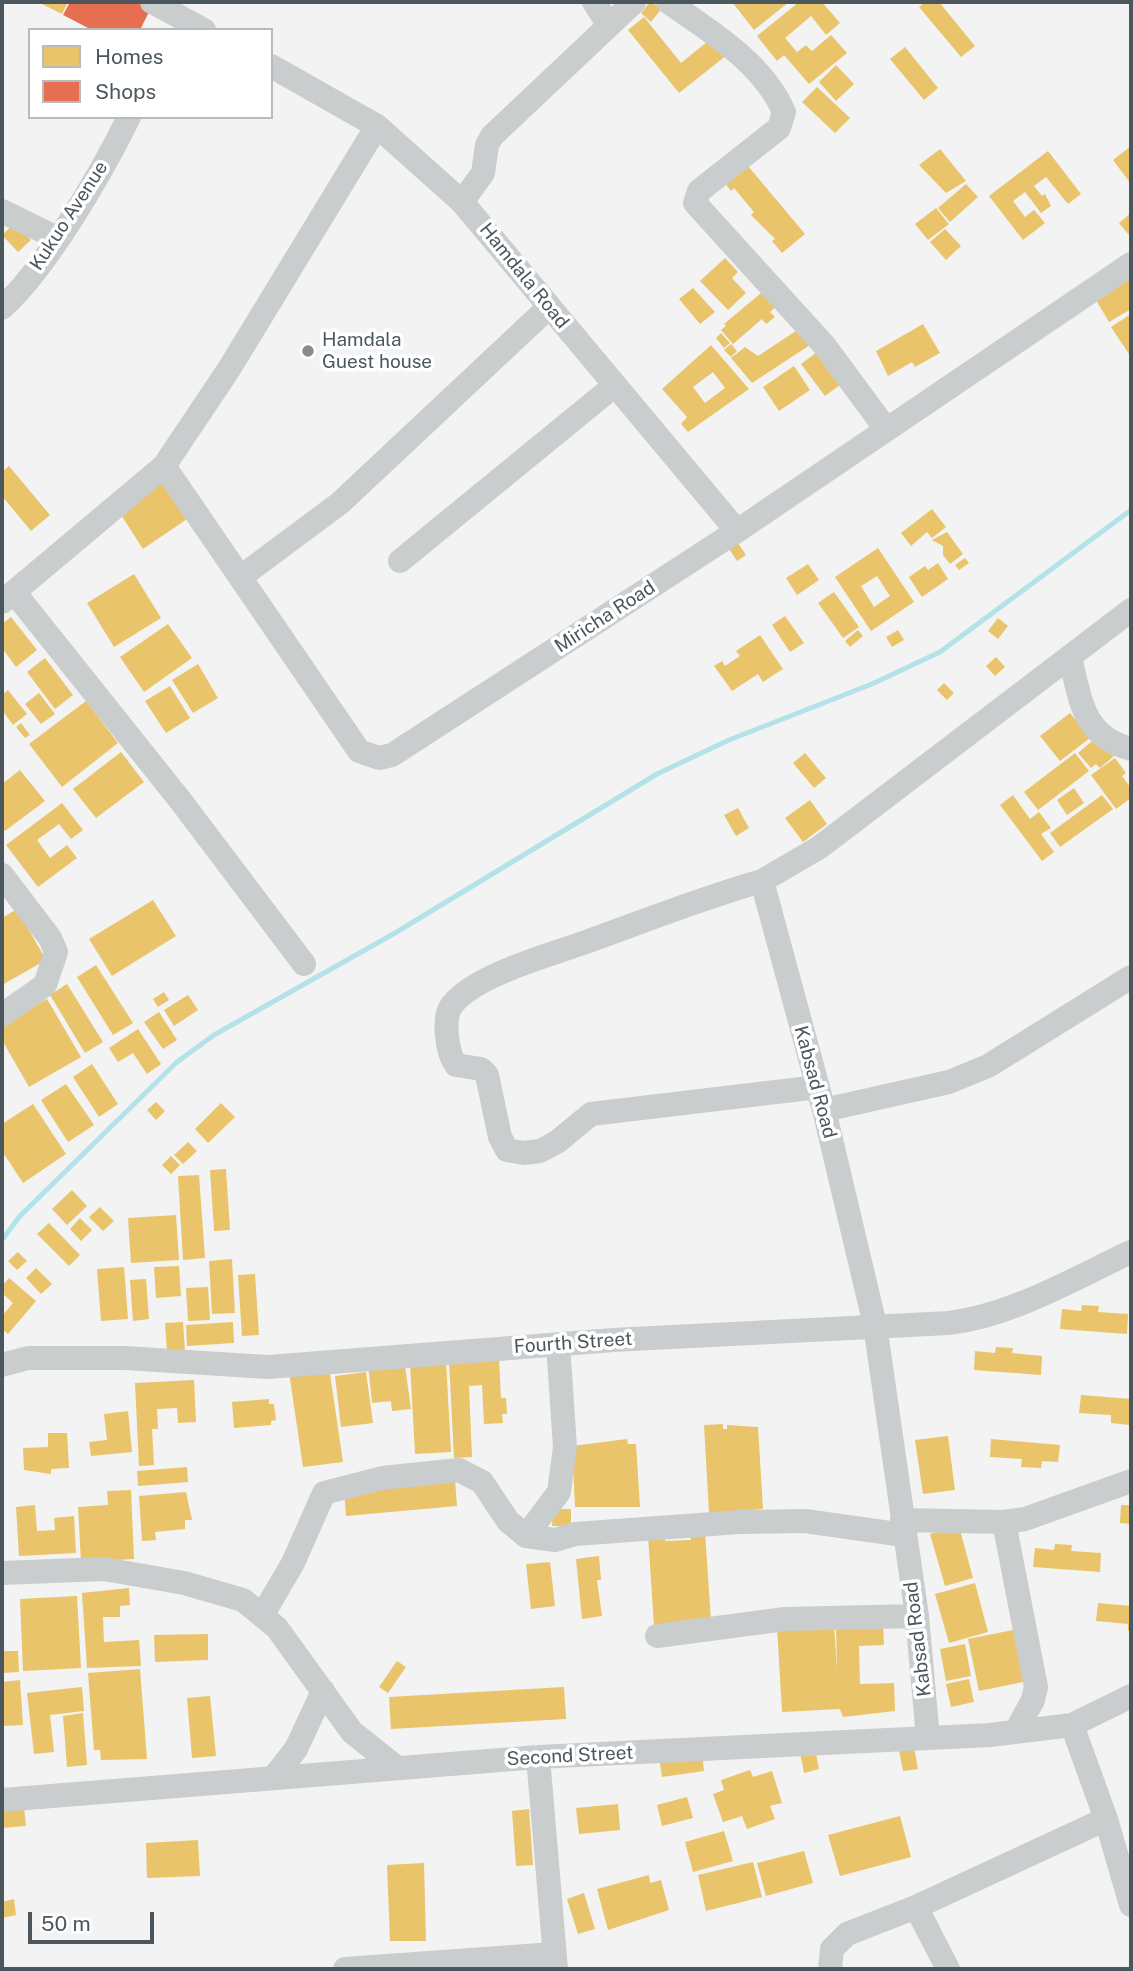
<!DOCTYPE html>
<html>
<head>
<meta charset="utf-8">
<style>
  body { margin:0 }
  #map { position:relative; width:1133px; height:1971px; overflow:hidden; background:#f3f3f3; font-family:"Public Sans",sans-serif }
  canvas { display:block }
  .frame { position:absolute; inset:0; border:4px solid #4b565d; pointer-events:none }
  .legend { position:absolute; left:28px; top:28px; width:245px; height:91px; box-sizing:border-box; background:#fff; border:2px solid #b7bbbe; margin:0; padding:9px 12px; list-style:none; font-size:21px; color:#4b565d }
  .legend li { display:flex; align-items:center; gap:14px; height:35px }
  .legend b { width:35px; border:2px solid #b7bbbe }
  .scale { position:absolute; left:28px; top:1912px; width:126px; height:32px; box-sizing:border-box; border:4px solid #4b565d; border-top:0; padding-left:9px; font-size:21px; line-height:24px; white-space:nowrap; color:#4b565d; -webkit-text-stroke:5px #fff; paint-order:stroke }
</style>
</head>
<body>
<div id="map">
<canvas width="1133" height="1971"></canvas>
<div class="frame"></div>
<ul class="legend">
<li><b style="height:19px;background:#e9c46a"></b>Homes</li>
<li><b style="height:19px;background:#e76f51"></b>Shops</li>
</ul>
<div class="scale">50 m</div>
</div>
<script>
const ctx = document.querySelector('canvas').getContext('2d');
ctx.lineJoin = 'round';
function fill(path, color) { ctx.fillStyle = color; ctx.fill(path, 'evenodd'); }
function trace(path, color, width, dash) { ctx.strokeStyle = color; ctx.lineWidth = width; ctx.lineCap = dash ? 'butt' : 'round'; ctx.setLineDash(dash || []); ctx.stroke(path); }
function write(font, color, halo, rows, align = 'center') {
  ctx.font = font + ' "Public Sans",sans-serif'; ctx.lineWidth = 7; ctx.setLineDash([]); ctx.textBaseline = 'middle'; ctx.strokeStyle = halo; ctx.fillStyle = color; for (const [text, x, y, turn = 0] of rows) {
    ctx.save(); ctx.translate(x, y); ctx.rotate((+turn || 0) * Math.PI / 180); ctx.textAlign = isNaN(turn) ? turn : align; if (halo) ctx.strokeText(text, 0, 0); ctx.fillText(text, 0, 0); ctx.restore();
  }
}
fill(new Path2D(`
  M38 2H68L62 14Z
  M650 2 662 8 651 22 641 13Z
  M732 2 762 3 789 2 754 30Z
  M799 2H822L840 23 826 35 811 16 785 38 797 52 806 45 812 51 831 35 847 53 809 84 784 55 777 61 757 36Z
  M925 2H939L975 46 961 57 919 7Z
  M644 17 681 63 713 37 727 55 679 93 628 30Z
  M905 47 938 88 924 100 890 59Z
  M836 65 854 84 836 101 819 82Z
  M817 87 850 118 835 133 802 102Z
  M1131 146V184L1113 160Z
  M940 149 966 181 946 193 919 165Z
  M1048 151 1081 194 1068 204 1046 177 1034 186 1042 196 1045 194 1051 206 1041 213 1025 192 1013 201 1025 217 1034 210 1045 223 1023 240 989 196Z
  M743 160 805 234 782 253 772 241 775 239 751 215 754 212 734 188 731 191 721 178Z
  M966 184 978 197 950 222 938 208Z
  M936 208 949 224 928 240 915 224Z
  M1131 213V232L1128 234 1119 223Z
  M15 223 31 240 18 252 2 235Z
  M945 229 961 246 946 260 930 242Z
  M725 258 738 272 732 278 746 293 728 310 700 281Z
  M1128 274 1131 280V309L1109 322 1093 295Z
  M693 288 715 312 700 324 679 299Z
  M767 288 780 303 770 312 775 317 766 324 762 319 733 344 721 330 726 326 724 324Z
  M1131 314V357L1111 327Z
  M923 324 940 353 915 367 912 362 888 376 876 351Z
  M802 327 813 343 752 383 731 358 745 347 758 356Z
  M721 333 730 343 724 348 716 338Z
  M731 344 737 351 731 357 724 350Z
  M711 345 749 389 688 432 681 424 687 417 662 389ZM713 372 725 388 705 403 693 387Z
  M824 347 844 382 825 396 801 364Z
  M794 366 810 390 779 411 763 387Z
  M9 466 50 515 31 531 2 496V472Z
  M163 476 190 517 143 549 116 507Z
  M932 509 946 527 932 538 927 532 911 546 901 533Z
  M947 532 963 554 950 564 943 555V546L932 540Z
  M736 540 746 555 737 561 727 546Z
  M878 548 914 602 871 631 835 577ZM877 576 890 596 874 607 861 586Z
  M965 558 969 563 959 570 955 565Z
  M938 563 948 579 922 597 909 577 925 566 928 570Z
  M808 564 819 580 797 595 786 578Z
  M134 574 161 618 114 647 87 603Z
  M834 592 859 627 843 638 818 603Z
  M785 616 804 643 790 652 772 625Z
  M11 617 37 650 16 667 2 648V624Z
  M998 618 1008 626 998 639 988 631Z
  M168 624 192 658 144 692 120 657Z
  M858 630 863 636 850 647 845 641Z
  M898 630 904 640 892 647 886 637Z
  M760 635 783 669 763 682 758 674 732 691 714 666 722 661 725 666 740 656 736 651Z
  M996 657 1005 667 995 676 986 666Z
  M45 658 73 695 55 709 27 672Z
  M198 664 218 698 193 713 172 680Z
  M944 683 954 693 947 700 937 690Z
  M170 686 190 718 166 733 145 701Z
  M8 690 27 714 13 725 2 710V695Z
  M39 693 55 714 41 724 25 704Z
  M86 701 118 743 62 787 29 744Z
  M1070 713 1090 738 1060 761 1040 736Z
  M21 723 30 735 25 738 16 727Z
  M1098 736 1114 756 1100 768 1096 764 1091 768 1078 753Z
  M121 752 144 782 96 818 73 789Z
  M805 753 826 778 814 788 793 763Z
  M1075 753 1089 771 1038 810 1024 792Z
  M1115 758 1126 773 1122 776 1131 788V798L1116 809 1091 775Z
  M20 770 45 801 5 831 2 827V784Z
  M1074 788 1084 803 1067 815 1057 800Z
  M1013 795 1030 819 1039 812 1051 828 1041 834 1054 852 1042 861 1000 805Z
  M1102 795 1113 809 1060 847 1050 833Z
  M810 800 827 824 803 842 785 818Z
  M62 803 83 830 71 839 59 824 37 840 50 858 67 845 77 858 38 887 6 845Z
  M738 808 749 828 736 836 724 815Z
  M153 900 176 936 112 976 89 939Z
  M17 909 46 960 2 985V918Z
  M96 965 133 1023 113 1035 77 977Z
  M67 984 103 1042 85 1053 50 995Z
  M164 992 169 1000 158 1007 153 999Z
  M188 995 198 1010 174 1026 164 1010Z
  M47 999 81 1057 29 1087 2 1040V1025Z
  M159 1012 177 1040 163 1049 144 1022Z
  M138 1029 161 1064 147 1074 133 1053 118 1062 109 1048Z
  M92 1064 118 1104 99 1117 73 1077Z
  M66 1084 94 1125 68 1142 41 1100Z
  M156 1102 165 1111 156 1120 147 1110Z
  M221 1103 235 1117 208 1143 195 1129Z
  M33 1104 66 1154 23 1183 2 1151V1124Z
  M188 1142 197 1151 183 1164 174 1155Z
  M171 1156 180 1165 171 1174 162 1165Z
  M226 1169 230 1230 214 1231 210 1170Z
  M199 1175 205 1258 183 1260 178 1176Z
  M72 1190 87 1206 67 1225 52 1209Z
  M100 1207 114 1221 103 1231 89 1217Z
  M176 1215 179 1260 131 1263 128 1218Z
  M80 1218 92 1230 81 1241 70 1229Z
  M49 1223 80 1255 69 1266 37 1234Z
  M18 1252 27 1261 17 1270 8 1261Z
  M232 1259 235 1313 212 1314 209 1261Z
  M179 1266 181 1296 156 1298 154 1267Z
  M124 1267 128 1319 101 1321 97 1269Z
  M36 1268 52 1284 41 1294 26 1278Z
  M255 1274 259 1335 242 1336 238 1275Z
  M9 1278 36 1301 8 1334 2 1329V1316L13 1303 2 1293V1286Z
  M146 1279 149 1319 133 1321 130 1280Z
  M208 1287 210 1320 188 1321 186 1288Z
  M1082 1305 1099 1306 1098 1312 1128 1314 1127 1334 1060 1329 1062 1309 1081 1311Z
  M183 1322 185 1351 167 1352 165 1323Z
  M233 1322 234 1343 187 1346 186 1325Z
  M996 1347 1013 1348 1012 1353 1042 1356 1041 1375 974 1370 975 1351 995 1353Z
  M404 1359 411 1409 392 1411 391 1401 372 1403 368 1363Z
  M499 1359 501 1398H506L507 1414H502L503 1423 484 1424 482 1385 469 1386 472 1457 454 1458 449 1361Z
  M446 1361 451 1452 415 1454 410 1363Z
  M329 1367 343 1462 303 1467 289 1372Z
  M366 1372 373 1423 341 1427 335 1376Z
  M194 1380 196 1422 178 1423 177 1408 157 1409 158 1429H152L154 1465 139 1466 135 1383Z
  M1081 1395 1131 1399 1130 1425 1111 1423V1415L1079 1413Z
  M269 1399V1404H274L276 1420 271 1421V1425L234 1428 232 1402Z
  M128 1411 132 1452 91 1456 89 1442 107 1440 104 1414Z
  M723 1424V1429H727V1425L758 1427 763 1509 709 1513 704 1425Z
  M48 1433H67L69 1468 51 1469V1474L24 1470 23 1448 48 1447Z
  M948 1436 955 1490 923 1494 915 1440Z
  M627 1439 628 1444H636L640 1507H575L572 1446Z
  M991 1439 1060 1445 1058 1462 1042 1461 1041 1468 1021 1467 1022 1459 990 1457Z
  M187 1467 188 1482 138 1486 137 1471Z
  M455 1480 457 1506 346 1516 344 1490Z
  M131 1490 134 1559 81 1562 78 1507 108 1505 107 1491Z
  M186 1492 192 1520H185V1529L155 1532 156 1540 142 1541 139 1496Z
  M35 1505 37 1531 55 1530 54 1518 74 1516 76 1553 19 1556 16 1507Z
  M1121 1505H1131V1524L1120 1523Z
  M553 1509H571V1526H552Z
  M959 1526 973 1578 945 1586 930 1534Z
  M705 1531 711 1622 654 1626 648 1535 665 1534V1541L691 1540 690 1532Z
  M1055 1544 1072 1545 1071 1551 1101 1553 1100 1572 1033 1567 1035 1548 1054 1550Z
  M599 1556 601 1580H597L602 1616 582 1619 576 1559Z
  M550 1562 555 1606 531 1609 526 1564Z
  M975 1583 988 1632 949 1643 935 1594Z
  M129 1588 130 1605 120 1606V1617H103L104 1642 139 1640 141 1666 87 1668 82 1593Z
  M77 1596 81 1668 23 1671 20 1599Z
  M1098 1603 1131 1606V1631H1128V1624L1096 1621Z
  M883 1623 884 1645 859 1646 860 1684 894 1683 895 1711 843 1717 840 1709 782 1712 777 1627 834 1624 837 1671 836 1624Z
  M1018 1629 1028 1681 979 1691 968 1639Z
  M208 1634V1660L155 1662 154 1635Z
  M965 1644 971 1676 946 1681 940 1649Z
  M2 1651H18L19 1672 2 1673Z
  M397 1661 406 1667 388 1693 379 1687Z
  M140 1669 147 1759 101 1760 100 1750H94L88 1673Z
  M969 1679 974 1702 951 1707 946 1684Z
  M20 1680 23 1725 2 1726V1682Z
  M82 1687 84 1711 50 1715 54 1752 34 1754 27 1693Z
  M564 1687 566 1719 391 1729 389 1697Z
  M210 1696 216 1756 192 1758 187 1698Z
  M83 1713 87 1765 67 1767 63 1716Z
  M914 1747 918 1769 903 1771 899 1750Z
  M815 1749 819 1769 804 1773 800 1752Z
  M702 1752 704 1771 662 1777 659 1757Z
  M750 1770 753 1777 772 1771 782 1803 770 1806 775 1819 747 1829 742 1816 723 1822 713 1794 724 1790 721 1780Z
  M687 1797 693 1818 662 1826 657 1805Z
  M618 1804 620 1830 579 1834 576 1808Z
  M24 1807 26 1826 2 1828V1809Z
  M529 1809 533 1865 516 1866 512 1811Z
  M900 1816 911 1857 840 1876 828 1835Z
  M724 1831 733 1861 693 1872 685 1842Z
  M198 1840 200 1876 147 1878 146 1843Z
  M804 1851 813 1883 766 1896 757 1863Z
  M753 1862 762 1897 706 1911 698 1875Z
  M424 1863 426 1941H390L387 1865Z
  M649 1875 650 1883 661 1880 669 1910 608 1930 597 1889Z
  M584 1893 595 1929 578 1934 567 1899Z
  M14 1899 16 1915 2 1918V1902Z`), '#e9c46a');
fill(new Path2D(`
  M70 2H154L140 30H92L63 15Z`), '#e76f51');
trace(new Path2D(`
  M2 1240 20 1216 177 1062 214 1035 395 933 657 774 729 740 872 684 940 652 1131 510`), '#b3e2e8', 5);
trace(new Path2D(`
  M152 2 204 30
  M594 2 608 24
  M668 2C711 32 762 62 784 112L779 128 699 191 695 203 824 345 886 429
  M271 66 377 126 462 202 737 531
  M462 202 483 173 487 145 492 136 634 2
  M2 211 57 238
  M2 308C47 267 101 174 129 117
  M164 466 359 751 379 758 392 755 737 531 1131 264
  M400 561 614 386
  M242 576 340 503 549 307
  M14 592 180 800 304 964
  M2 602 164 466 229 369 377 126
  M1070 658C1081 700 1082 736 1131 749
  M2 875 50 938 56 952 45 985 2 1015
  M762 881C701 898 645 921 586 942 550 955 475 975 452 1005 442 1017 447 1053 456 1065L481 1069 487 1075 500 1137 507 1150 524 1153 540 1151 557 1142 591 1114 818 1087
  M824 1110 949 1082 988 1066 1131 977
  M2 1365 28 1358H125L268 1367 613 1340 949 1323C1013 1315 1073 1279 1131 1252
  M902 1520 1004 1522 1025 1519 1131 1481
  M1004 1522 1036 1687 1033 1700 1016 1731
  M526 1536 559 1492 565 1447 558 1344
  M2 1573 104 1569 184 1583 243 1600 277 1628 352 1732 396 1767
  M263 1614 293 1563 324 1493 382 1478 459 1470 482 1482 508 1521 526 1536 555 1540 575 1534 740 1522 805 1521 904 1535
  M657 1636 785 1619 917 1616
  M1072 1725 1106 1819 1131 1905
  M928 1738 917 1616 875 1325 824 1110 762 881 820 847 1131 610
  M538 1757 556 1969
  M274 1777 296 1749 323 1691
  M2 1800 538 1757 990 1735 1072 1725 1131 1696
  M916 1907 948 1969
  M345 1969 554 1954
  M830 1969 832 1949 847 1934 916 1907 1106 1819`), '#cacdce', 24);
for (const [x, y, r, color] of [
  [308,351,7,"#868d92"]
]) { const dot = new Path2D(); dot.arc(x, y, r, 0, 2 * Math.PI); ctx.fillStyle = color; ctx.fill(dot); trace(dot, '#fff', 2.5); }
write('19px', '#4b565d', '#fff', [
  ["Kukuo Avenue",69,216,-57],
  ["Hamdala Road",524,276,51],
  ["Miricha Road",605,617,-33],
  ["Kabsad Road",815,1082,75],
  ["Fourth Street",573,1343,-4],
  ["Kabsad Road",918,1639,-97],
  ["Second Street",570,1756,-3]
]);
write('19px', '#4b565d', '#fff', [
  ["Hamdala",322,340],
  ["Guest house",322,362]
], 'left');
</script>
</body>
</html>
